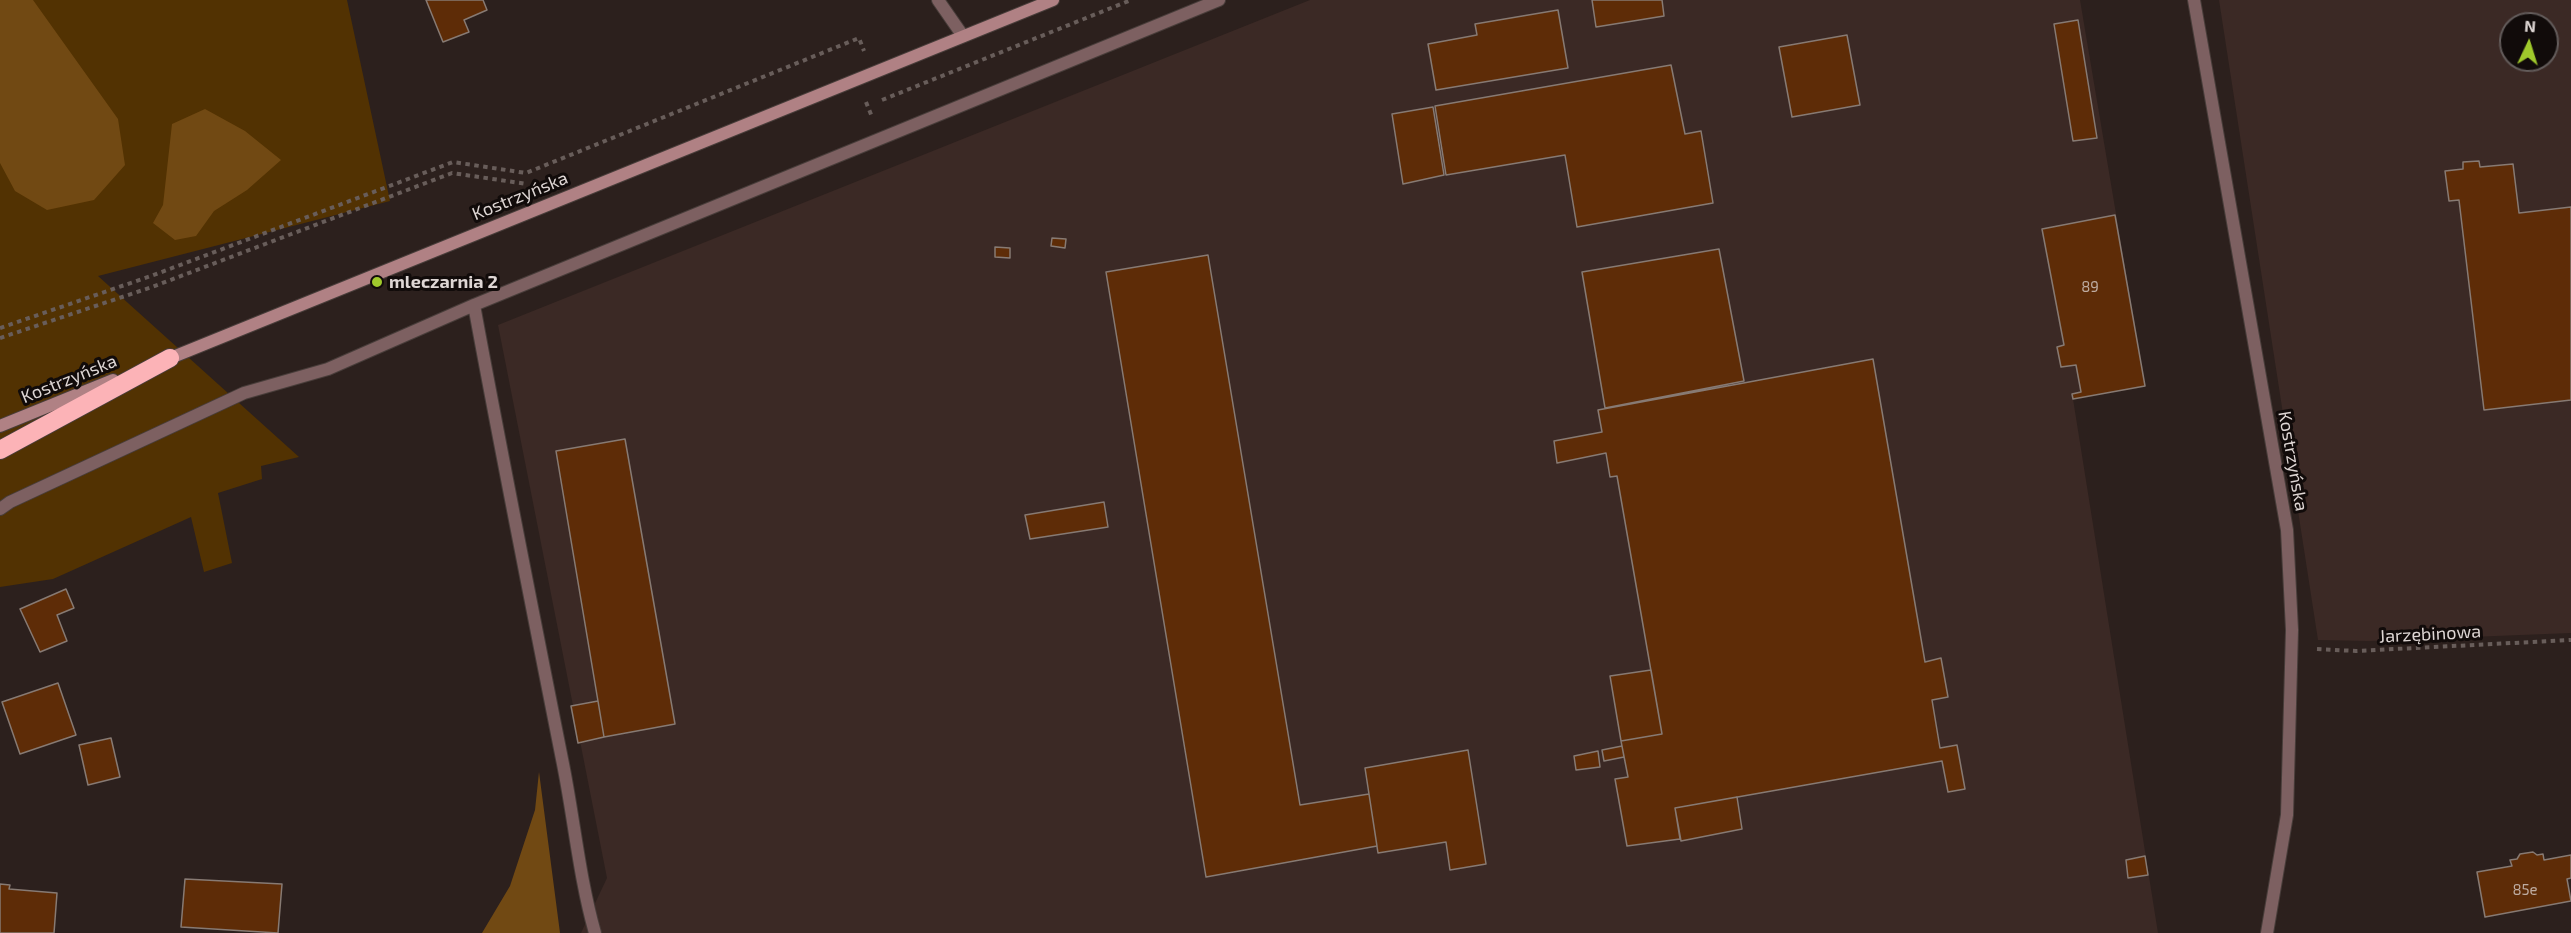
<!DOCTYPE html>
<html>
<head>
<meta charset="utf-8">
<style>
  body { margin:0 }
  #map { position:relative; width:2571px; height:933px; overflow:hidden; background:#2c201d; font-family:"Exo 2",sans-serif }
  canvas { display:block }
  .north { position:absolute; left:2499px; top:12px; width:60px; height:60px; box-sizing:border-box; background:#110b0a; border:2px solid #635c5b; border-radius:50%; rotate:4deg; font-size:16px; font-weight:700; line-height:24px; text-align:center; color:#ded6d4 }
  .north::after { content:''; display:block; margin:auto; width:21px; height:27px; background:#a0c92c; clip-path:polygon(50% 0,100% 100%,50% 72%,0 100%) }
</style>
</head>
<body>
<div id="map">
<canvas width="2571" height="933"></canvas>
<div class="north">N</div>
</div>
<script>
const ctx = document.querySelector('canvas').getContext('2d');
ctx.lineJoin = 'round';
function fill(path, color) { ctx.fillStyle = color; ctx.fill(path, 'evenodd'); }
function trace(path, color, width, dash) { ctx.strokeStyle = color; ctx.lineWidth = width; ctx.lineCap = dash ? 'butt' : 'round'; ctx.setLineDash(dash || []); ctx.stroke(path); }
function write(font, color, halo, rows, align = 'center') {
  ctx.font = font + ' "Exo 2",sans-serif'; ctx.lineWidth = 6; ctx.setLineDash([]); ctx.textBaseline = 'middle'; ctx.strokeStyle = halo; ctx.fillStyle = color; for (const [text, x, y, turn = 0] of rows) {
    ctx.save(); ctx.translate(x, y); ctx.rotate((+turn || 0) * Math.PI / 180); ctx.textAlign = isNaN(turn) ? turn : align; if (halo) ctx.strokeText(text, 0, 0); ctx.fillText(text, 0, 0); ctx.restore();
  }
}
fill(new Path2D(`
  M1310 0H2080L2145 386 2073 399 2158 933H581L607 878 498 325Z
  M2219 0H2571V633L2369 641 2318 640ZM2511 24H2547V60H2511Z`), '#3b2925');
fill(new Path2D(`
  M0 0H347L390 201 98 276 299 457 261 466 262 479 218 493 232 563 204 572 191 517 53 579 0 587Z`), '#523202');
fill(new Path2D(`
  M0 0H33L118 119 125 165 94 200 47 210 15 191 0 163Z
  M205 109 245 131 281 160 247 190 214 211 196 236 175 240 153 223 163 205 172 124Z
  M539 772 560 933H482L510 886 535 810Z`), '#714913');
const building = new Path2D(`
  M426 0H483L487 10 464 20 469 32 443 42Z
  M1592 0H1662L1664 16 1596 27Z
  M1558 10 1568 68 1436 90 1428 44 1477 35 1475 24Z
  M2078 20 2097 138 2073 141 2054 24Z
  M1847 35 1860 105 1792 117 1779 47Z
  M1671 65 1685 134 1701 131 1713 203 1577 227 1565 155 1446 175 1435 106Z
  M1433 107 1444 175 1403 184 1392 114Z
  M2479 161 2480 167 2513 164 2519 213 2571 207V400L2484 410 2459 200 2449 201 2445 171 2463 169V162Z
  M2115 215 2145 386 2073 399 2072 394 2081 392 2076 365 2061 367 2057 347 2064 345 2042 229Z
  M1052 238 1066 239 1065 248 1051 246Z
  M995 247 1010 248V258L995 257Z
  M1719 249 1744 381 1605 408 1582 272Z
  M1208 255 1300 805 1369 794 1377 846 1206 877 1106 272Z
  M1873 359 1925 662 1941 658 1948 697 1932 700 1940 748 1957 745 1965 789 1948 792 1942 761 1675 808 1680 839 1627 846 1615 779 1628 777 1621 741 1662 734 1617 476 1610 477 1606 453 1557 463 1554 441 1602 432 1598 410Z
  M625 439 675 724 604 737 556 451Z
  M1104 502 1108 527 1030 539 1025 515Z
  M66 589 74 608 57 615 67 641 40 652 20 609Z
  M1651 670 1662 734 1621 741 1610 676Z
  M58 683 76 735 20 754 2 702Z
  M598 701 604 737 578 743 571 706Z
  M111 738 120 777 88 785 79 745Z
  M1622 746 1624 757 1604 761 1602 750Z
  M1468 750 1486 864 1450 870 1446 842 1378 853 1365 768Z
  M1598 751 1600 767 1576 770 1574 756Z
  M1737 797 1742 829 1681 841 1675 808Z
  M2533 852 2537 855 2543 854 2544 860 2571 855V878L2567 879 2571 901 2485 917 2477 872 2512 866 2510 860 2517 859 2520 854Z
  M2145 856 2148 875 2128 878 2126 860Z
  M185 879 282 884 278 933 181 927Z
  M0 884 10 885 9 889 57 893 54 933H0Z`);
fill(building, '#5e2c07');
trace(building, '#877a73', 1.5);
const lane = new Path2D(`
  M474 305C502 457 532 608 562 759 574 817 579 877 595 933
  M0 509 10 502 244 393 328 369 474 305 1219 0`);
const street = new Path2D(`
  M938 0 963 36
  M2194 0 2287 530 2292 630 2287 815 2267 933`);
const secondary = new Path2D(`
  M163 361 1053 0
  M0 426 113 380`);
const highway = new Path2D(`
  M0 450 170 358`);
trace(lane, '#483d3a', 14);
trace(street, '#483d3a', 14);
trace(secondary, '#483d3a', 14);
trace(highway, '#483d3a', 20);
trace(new Path2D(`
  M882 100 1131 0
  M866 102 872 117
  M0 328 151 276 453 162 526 173 859 38 864 51
  M0 338 152 287 452 173 527 184
  M2317 649 2356 651 2571 640`), '#685d5a', 4, [4.5, 4.5]);
trace(lane, '#7d6061', 12);
trace(street, '#7d6061', 12);
trace(secondary, '#b08184', 12);
trace(highway, '#fcb3b7', 18);
for (const [x, y, r, color] of [
  [377,282,6,"#a0c92c"]
]) { const dot = new Path2D(); dot.arc(x, y, r, 0, 2 * Math.PI); ctx.fillStyle = color; ctx.fill(dot); trace(dot, '#110b0a', 2); }
write('15px', '#beaca1', null, [
  ["89",2090,287],
  ["85e",2525,890]
]);
write('18px', '#ded6d4', '#110b0a', [
  ["Kostrzyńska",520,196,-22],
  ["Kostrzyńska",69,379,-22],
  ["Kostrzyńska",2293,461,80],
  ["Jarzębinowa",2430,634,-3]
]);
write('bold 18px', '#ded6d4', '#110b0a', [
  ["mleczarnia 2",389,282]
], 'left');
</script>
</body>
</html>
